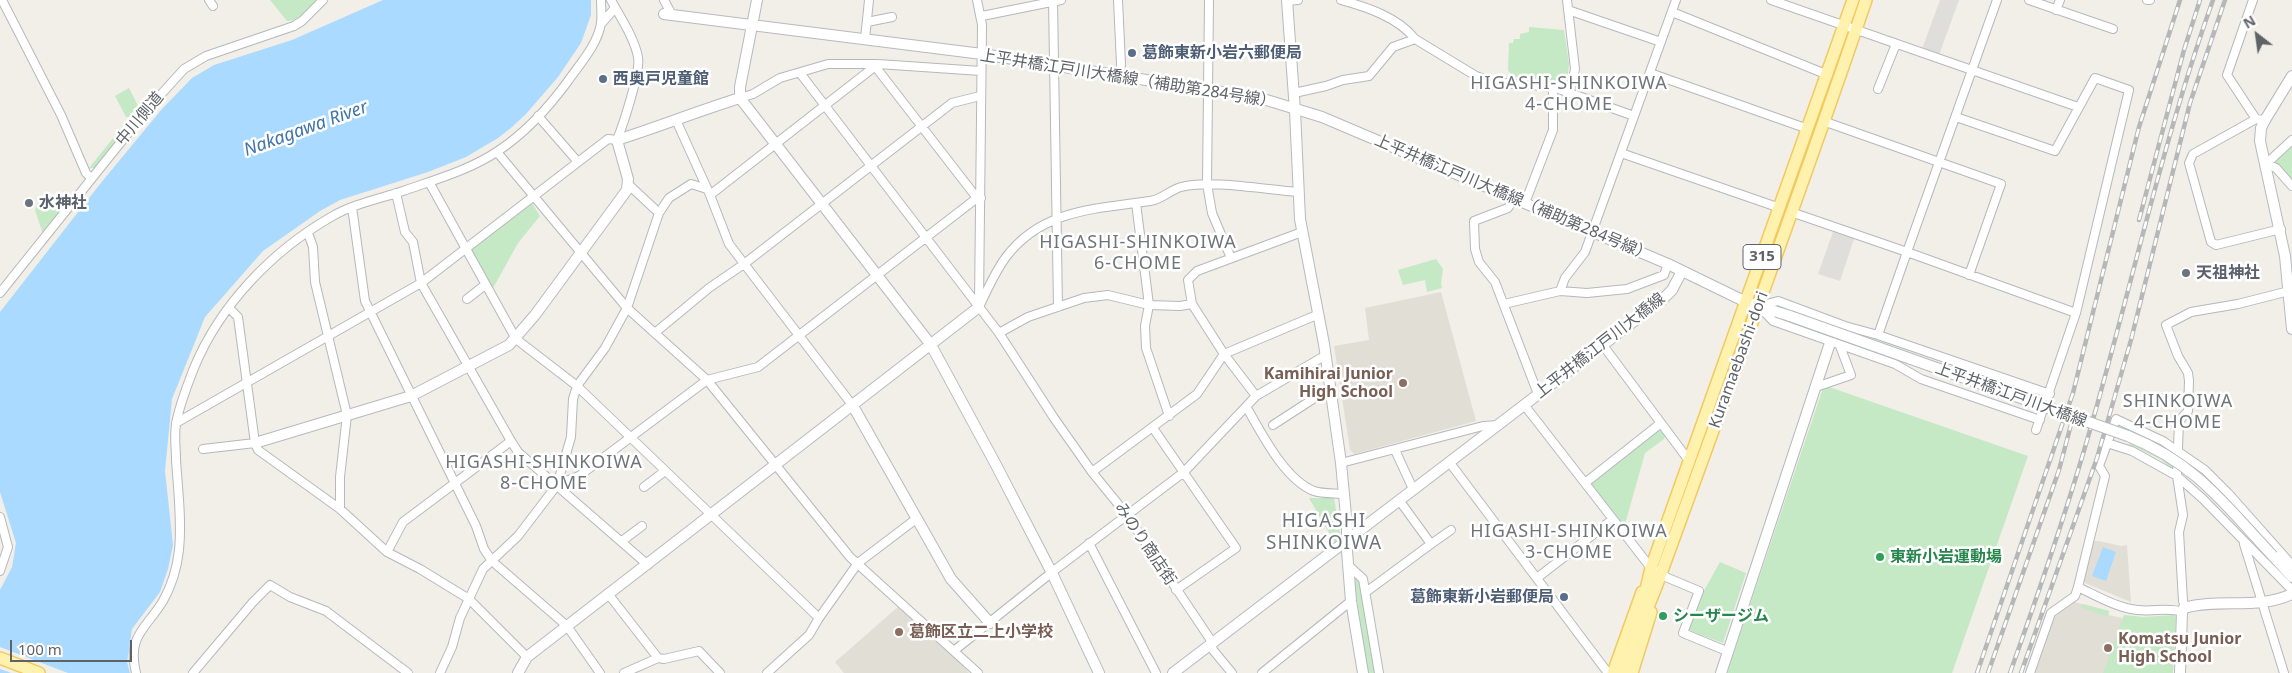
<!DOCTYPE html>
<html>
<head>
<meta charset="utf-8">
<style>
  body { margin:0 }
  #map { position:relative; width:2292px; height:673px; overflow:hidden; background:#f1efe8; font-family:"Noto Sans",sans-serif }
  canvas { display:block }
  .north { position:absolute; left:2232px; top:10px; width:50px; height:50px; -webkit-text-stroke:4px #fff; paint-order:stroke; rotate:330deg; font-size:14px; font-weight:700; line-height:20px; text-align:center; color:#5f6368 }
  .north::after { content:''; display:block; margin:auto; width:18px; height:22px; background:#5f6368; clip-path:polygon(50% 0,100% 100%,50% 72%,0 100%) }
  .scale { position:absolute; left:10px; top:640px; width:122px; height:22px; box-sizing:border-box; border:2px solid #5f6368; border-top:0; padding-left:6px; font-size:15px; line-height:18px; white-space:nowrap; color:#5f6368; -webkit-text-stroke:4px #fff; paint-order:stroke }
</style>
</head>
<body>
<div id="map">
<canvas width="2292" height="673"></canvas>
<div class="north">N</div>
<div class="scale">100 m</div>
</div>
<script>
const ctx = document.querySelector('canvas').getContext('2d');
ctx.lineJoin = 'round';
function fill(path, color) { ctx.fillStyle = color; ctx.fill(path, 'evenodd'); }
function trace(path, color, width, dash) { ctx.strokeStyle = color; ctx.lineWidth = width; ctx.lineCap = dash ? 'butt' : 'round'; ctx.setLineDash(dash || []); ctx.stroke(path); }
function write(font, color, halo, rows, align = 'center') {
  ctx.font = font + ' "Noto Sans","Noto Sans JP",sans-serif'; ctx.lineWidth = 5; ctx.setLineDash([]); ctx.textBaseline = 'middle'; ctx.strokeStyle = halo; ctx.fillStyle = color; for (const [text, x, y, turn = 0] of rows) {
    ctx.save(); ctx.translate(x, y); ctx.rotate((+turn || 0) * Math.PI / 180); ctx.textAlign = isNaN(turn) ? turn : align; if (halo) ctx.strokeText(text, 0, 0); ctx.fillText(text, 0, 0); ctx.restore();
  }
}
fill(new Path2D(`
  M1940 0H1959L1939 55 1922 49Z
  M1833 232 1854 239 1840 281 1818 274Z`), '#e0deda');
fill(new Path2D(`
  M1441 292 1476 421 1354 454 1350 450 1334 346 1369 340 1365 308Z
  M2092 541H2099L2121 546 2127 545 2131 602 2085 583 2083 578Z
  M2074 602 2109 611 2108 615 2122 618 2171 673H2035L2055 617Z
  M899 606 957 659 969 673H844L835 662Z`), '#e1ded6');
fill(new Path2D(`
  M270 0H318L297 20 287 21Z
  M1529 27 1564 30 1569 64 1567 81 1512 77 1508 70 1509 43H1513L1514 39H1520V34L1529 32Z
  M129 88 139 108V116L97 168H89L134 112 129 117H126L115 96Z
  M2292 146V183L2277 166 2276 161Z
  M45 200 66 204 43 234 35 210 37 204Z
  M532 203 540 216 518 243 492 290 469 251Z
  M1436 259 1443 269 1441 283 1442 288 1427 292 1425 280 1403 285 1398 270Z
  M1829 387 2028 456 1952 673H1727L1823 388Z
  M1657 430H1663L1666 434 1664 439 1645 453 1624 528 1586 483Z
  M2134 432 2177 453V473L2160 459 2129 444Z
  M1309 498H1334L1341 539 1335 543Z
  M1720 562 1746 573 1723 643 1688 630 1701 596Z
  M1353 574 1361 581 1378 673H1368Z
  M2083 604 2109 611 2108 617 2081 607Z
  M2124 615 2143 617 2174 615 2176 617 2173 673H2103Z`), '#c5e8c5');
fill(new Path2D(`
  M383 0H591V15L581 43 558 77 526 114 512 127 498 138 466 157 428 172 340 200 320 211 263 251 205 317 172 399 165 471 173 545 168 569 160 592 132 629 127 662 130 673H0V590L12 567 16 543 0 492V312L100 184 162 109 192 78 214 65 292 40Z
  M2103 547 2116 552 2106 581 2092 576Z`), '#aadaff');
fill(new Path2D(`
  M0 647 68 673H11L0 669Z`), '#f1efe8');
const street = new Path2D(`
  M2 0 61 115 86 173 91 178
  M209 0 213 6
  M664 0 672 15
  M977 0 982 25 979 303
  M1053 0 1058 307
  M1118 0 1121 64 1120 76
  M1209 0 1207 184 1212 213 1231 258
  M1341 0C1366 7 1398 17 1415 39L1476 76 1492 82 1553 87 1634 116
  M1567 0 1575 69 1570 91
  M1771 0 2078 107
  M1997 0 1907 252 2076 313
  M2029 0 2113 29
  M2147 0H2150
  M2253 0 2227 75 2256 119
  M1287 1 1298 0
  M1568 10 1661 42
  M2056 10 2060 0
  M1672 12 1828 75
  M982 16 1061 0
  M867 22 892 17
  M601 24 615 8
  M865 39 869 0
  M800 73 999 333 1054 418 1092 472 1127 515 1210 639 1213 650 1232 673
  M1650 73 1808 129
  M1878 89 1896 44
  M1294 93 1326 86 1343 80 1369 76 1393 47 1415 39
  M740 98 753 94 780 78 828 64H878L981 71
  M538 116 578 162
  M1956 117 2055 151 2095 78 2129 90 2076 313 2036 430
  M676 120 710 195 729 244 853 406
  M2265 120 2256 119 2193 154 2189 163 2211 242 2216 245 2281 229
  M1823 121 2001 184 1969 275
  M2292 140 2266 164 2276 168 2292 186
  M497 152 627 308 707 380 850 557 978 673
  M1621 153 1780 208
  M429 182 516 339 577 386 819 618
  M629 185 659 213 669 198 691 184 707 189
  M396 193 405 232 413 242 421 283 511 441 518 452 648 565
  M710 195 878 64V70L977 198H981
  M1514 198 1508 208 1474 221 1475 249 1479 262 1495 282 1538 394
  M1136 203 1149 305 1145 326 1146 348 1169 416
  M1525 203 1553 130V87
  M352 207 365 301 476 526 484 549 492 561 567 626 600 673
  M1791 212 1907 252 1878 335
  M308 233 313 247 315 282 347 415 340 477V509
  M1668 264 1664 275 1627 289 1587 293 1560 291 1565 278 1585 252 1676 0
  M0 293 145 112 184 69 206 56 294 26 302 21 323 0
  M467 299 485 285
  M1504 304 1560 291
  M979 307C987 290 995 272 1006 257 1042 209 1096 209 1150 201 1161 200 1170 190 1181 187 1208 179 1268 190 1298 192
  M229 308 238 317 255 443 258 450 340 509 387 552 420 569 469 599 527 657
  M656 332 709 288 744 264 952 103 980 96
  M999 333 1028 317 1084 298 1108 295 1149 305 1180 306 1192 304
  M1602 344 1690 462
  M1816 387 1851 375 1840 346
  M1256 396 1224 354 1192 304 1188 280 1197 271 1302 232
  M1525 406 1651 568 1668 578 1699 591 1683 633 1729 652
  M1247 408C1262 434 1285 480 1314 491 1322 494 1335 493 1344 494
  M2040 420 1921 379 1895 364 1773 321 1759 306 1778 301 1845 326 1878 335 2050 394
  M176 423 421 283 608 139 617 140C623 125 641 71 638 57 634 37 620 17 611 0
  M1273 425 1330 388
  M1153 428 1236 548 1176 590
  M2107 443 2132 451 2177 476 2203 499 2292 590
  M203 449 255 443
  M1395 450 1413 489
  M1341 463 1483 426 1499 425
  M1450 463 1608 673
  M1092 472 1197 394 1224 354 1319 314
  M1585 483 1661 423
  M557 485 571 437 573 399 577 386 605 348 627 308 659 213
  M644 487 665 471
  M0 517 8 547 0 571
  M622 541 642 526
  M1089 543 1156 673
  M1431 544 1451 530
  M2244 544 2284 673
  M387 552 403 522 511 441
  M1347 564 1363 579 1379 673
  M1537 578 1613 519
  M2078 587 2105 476 2099 466 2116 419 2163 441 2205 470 2228 493 2292 565
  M1366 592 1431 544 1399 500
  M609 595 658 658
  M2185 607 2183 601 2179 532 2183 515 2177 476 2179 421 2188 411 2189 381 2188 373 2178 356 2166 325 2191 312 2238 304 2289 291
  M955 650 1056 569 1184 472 1256 396 1326 355
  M136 673C127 635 146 629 163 601 172 585 177 568 179 550 182 521 178 490 176 460 176 448 174 436 176 424 179 406 187 386 194 368 220 305 272 251 331 217 353 204 379 199 403 191 434 180 470 170 498 151 525 133 549 107 568 81 580 64 598 44 601 23 602 15 601 7 601 0
  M193 673 253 602 270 585 290 597 326 611 408 673
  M440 673 452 647 460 618 483 569 518 536 557 485 579 476 707 380 758 367 977 198
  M624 673 658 658 664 659 699 651 720 673
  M767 673 809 635 819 618 858 563 916 519
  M1262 673 1351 601
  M2030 673 2051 613 2075 596 2078 587C2097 596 2117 608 2138 610 2153 612 2169 607 2182 612`);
const secondary = new Path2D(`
  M757 0 740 87V98L931 345 995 463 1052 573 1099 673
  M1287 0 1295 111 1300 219 1324 344 1341 463 1347 526V551L1351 601 1363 673
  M664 14 982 54 1260 98 1322 117 1668 264 1746 302 1790 316
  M2292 76 2265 120 2261 128 2260 141 2285 256 2292 329
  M853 406 951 579 990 623
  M255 443 411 396 509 345 535 315 627 190 628 179 617 140C658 127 698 111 740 98
  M2273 556 2292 577
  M518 673 527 657 979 307
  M1173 673 1663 299 1672 290 1682 271
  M1721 673 1830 343
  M2180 673 2182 612 2184 608C2219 598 2259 610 2292 594`);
const primary = new Path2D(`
  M1643 602 1651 568 1853 0
  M0 658 39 673
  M1613 673 1642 592
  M1622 673C1634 638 1650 605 1662 571 1731 381 1801 191 1866 0
  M1632 673 1651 612`);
trace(street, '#b5b8bc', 10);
trace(secondary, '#b6babf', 12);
trace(primary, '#f2c960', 14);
trace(street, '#fff', 8);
trace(secondary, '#fff', 10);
trace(primary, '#fff2af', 11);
const rail = new Path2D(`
  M2139 220 2184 50 2200 0
  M1977 673 2073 393 2139 127 2180 0
  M1988 673 2059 470 2073 417
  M2010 673C2036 600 2061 528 2083 454 2128 303 2160 148 2213 0
  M2021 673 2097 458 2131 340 2190 103 2225 0`);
trace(rail, '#b6b7b8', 4.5);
trace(rail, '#fff', 2.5, [8]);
const secondaryBridge = new Path2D(`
  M1790 316 2128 436C2197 464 2225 505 2273 556`);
trace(secondaryBridge, '#b6babf', 12, []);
trace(secondaryBridge, '#fff', 10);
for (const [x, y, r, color] of [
  [1132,53,5,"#5c6f8a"],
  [603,79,5,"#5c6f8a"],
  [29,203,5,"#6b7280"],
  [2186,273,5,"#6b7280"],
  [1403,383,5,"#8d6e63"],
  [1880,557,5,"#2e9e5b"],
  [1564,597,5,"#5c6f8a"],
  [1663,616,5,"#2e9e5b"],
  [899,632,5,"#8d6e63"],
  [2108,648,5,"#8d6e63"]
]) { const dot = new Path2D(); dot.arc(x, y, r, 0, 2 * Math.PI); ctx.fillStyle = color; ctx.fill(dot); trace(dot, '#fff', 2); }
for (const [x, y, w] of [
  [1762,257,38]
]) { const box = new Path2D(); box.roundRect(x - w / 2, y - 12.5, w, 25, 4); ctx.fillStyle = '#fff'; ctx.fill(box); trace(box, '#5f6368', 1); }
write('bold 15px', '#5f6368', null, [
  ["315",1762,257]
]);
write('bold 16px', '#4e5e75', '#fff', [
  ["葛飾東新小岩六郵便局",1142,53],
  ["西奥戸児童館",613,79],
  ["葛飾東新小岩郵便局",1554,597,"right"]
], 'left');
write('16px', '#5f6368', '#fff', [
  ["上平井橋江戸川大橋線（補助第284号線）",1128,79,9],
  ["中川側道",140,119,-50],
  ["上平井橋江戸川大橋線（補助第284号線）",1513,198,23],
  ["上平井橋江戸川大橋線",1600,346,-38],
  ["Kuramaebashi-dori",1739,360,-70],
  ["上平井橋江戸川大橋線",2011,395,20],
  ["みのり商店街",1145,544,56]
]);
write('bold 16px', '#5b616d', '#fff', [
  ["水神社",39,203],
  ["天祖神社",2196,273]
], 'left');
write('bold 16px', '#785e54', '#fff', [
  ["Kamihirai Junior",1393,374,"right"],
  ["High School",1393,392,"right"],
  ["葛飾区立二上小学校",909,632],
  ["Komatsu Junior",2118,639],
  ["High School",2118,657]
], 'left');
write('bold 16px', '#27864d', '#fff', [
  ["東新小岩運動場",1890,557],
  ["シーザージム",1673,616]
], 'left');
ctx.letterSpacing = '1px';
write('18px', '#70757a', '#fff', [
  ["HIGASHI-SHINKOIWA",1569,84],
  ["4-CHOME",1569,105],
  ["HIGASHI-SHINKOIWA",1138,243],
  ["6-CHOME",1138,264],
  ["SHINKOIWA",2178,402],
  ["4-CHOME",2178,423],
  ["HIGASHI-SHINKOIWA",544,463],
  ["8-CHOME",544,484],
  ["HIGASHI-SHINKOIWA",1569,532],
  ["3-CHOME",1569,553]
]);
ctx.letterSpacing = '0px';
write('italic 18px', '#4174aa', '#fff', [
  ["Nakagawa River",306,129,-20]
]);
ctx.letterSpacing = '1px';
write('19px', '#70757a', '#fff', [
  ["HIGASHI",1324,522],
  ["SHINKOIWA",1324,544]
]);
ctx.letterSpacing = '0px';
</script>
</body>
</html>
